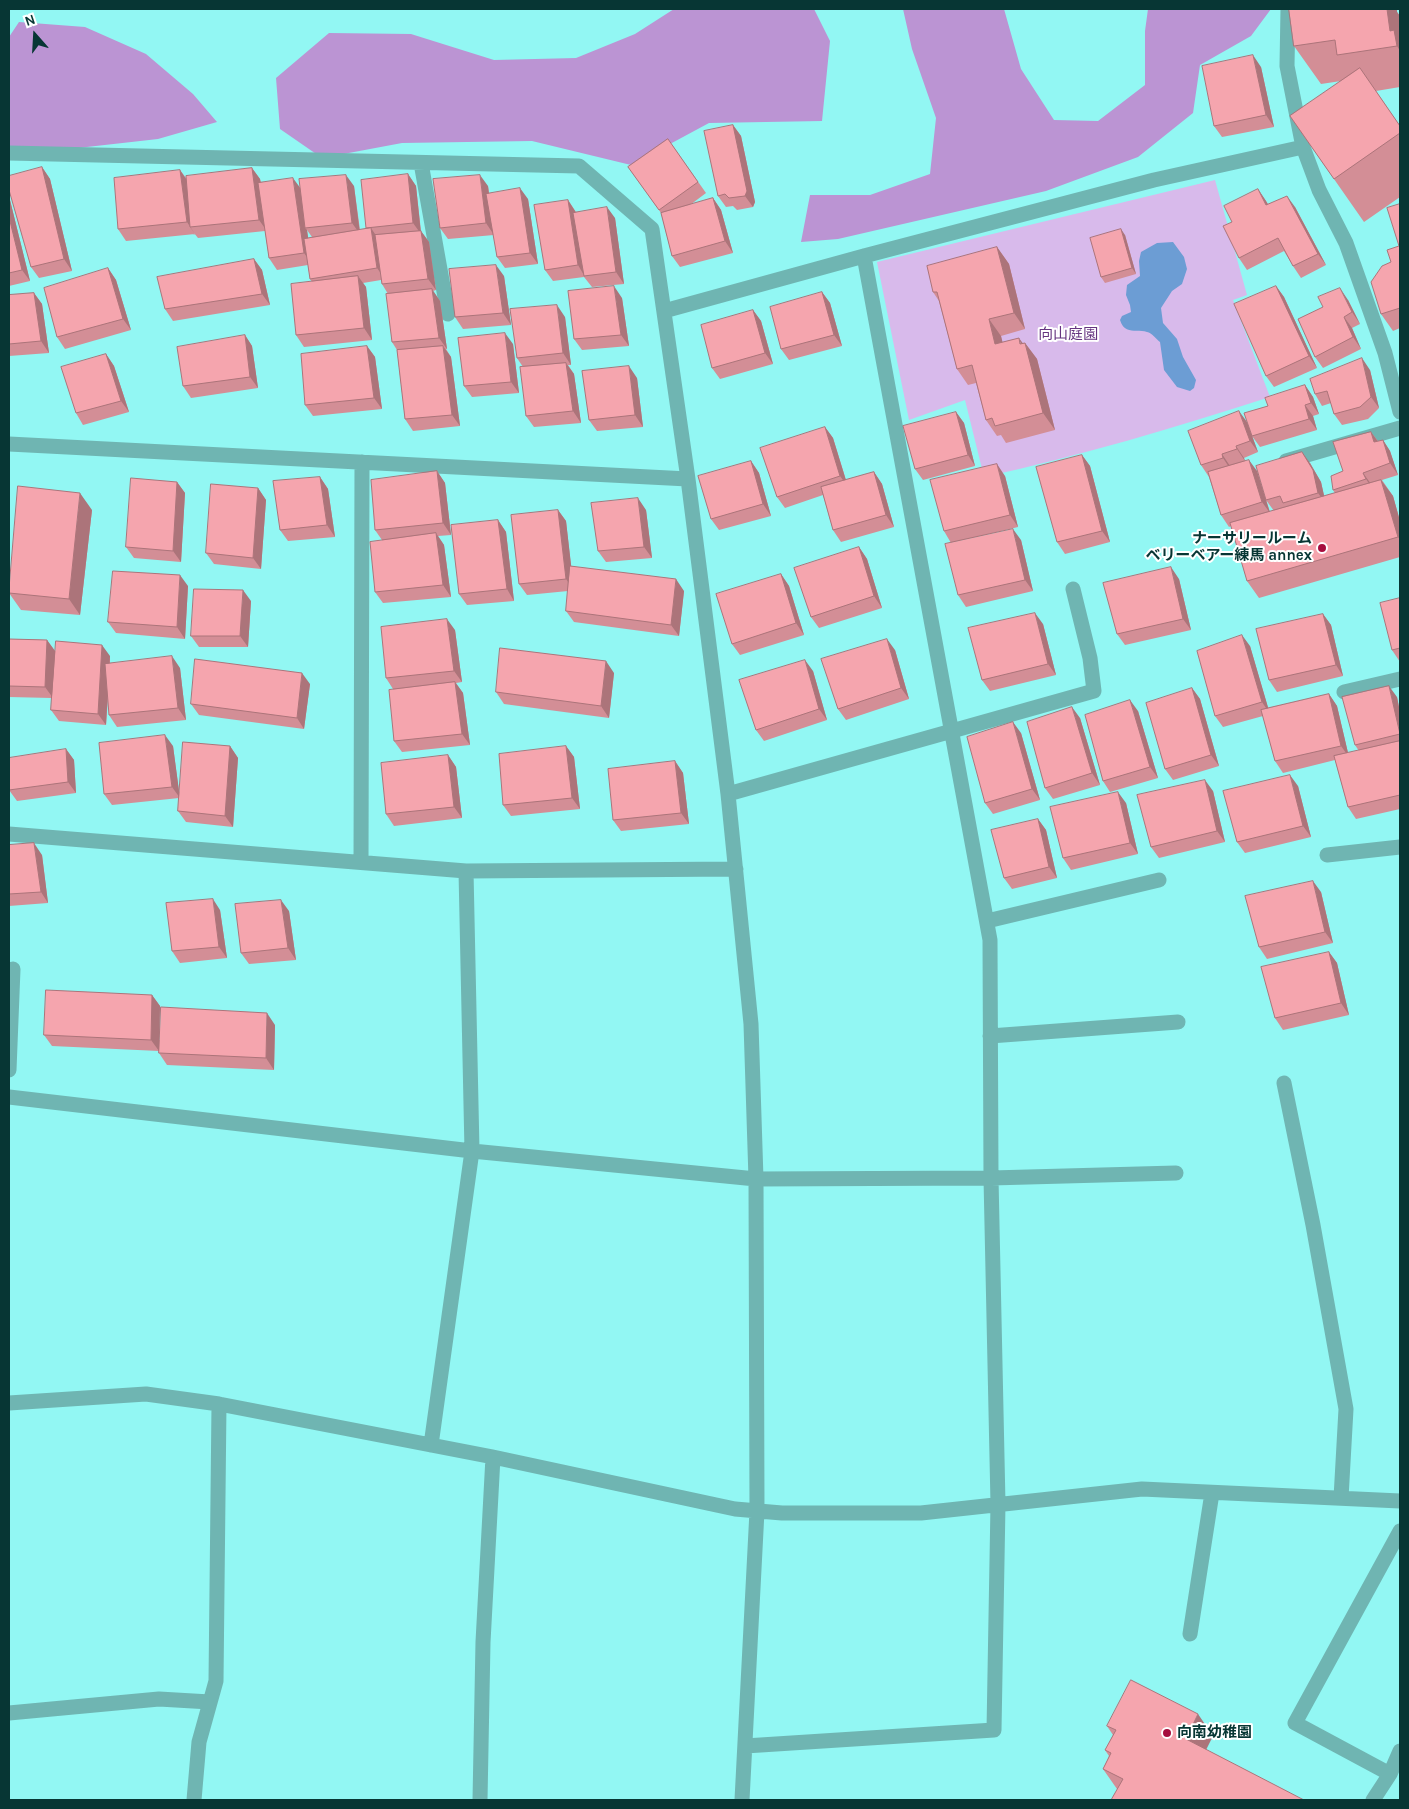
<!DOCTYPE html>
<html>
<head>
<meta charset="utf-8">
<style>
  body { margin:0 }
  #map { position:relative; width:1409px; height:1809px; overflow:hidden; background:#92f7f3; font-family:Karla,sans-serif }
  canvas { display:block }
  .frame { position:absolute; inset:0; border:10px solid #073634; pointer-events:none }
  .north { position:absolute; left:10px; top:10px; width:50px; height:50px; -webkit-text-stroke:4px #fff; paint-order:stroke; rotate:341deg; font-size:14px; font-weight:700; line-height:20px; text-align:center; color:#073634 }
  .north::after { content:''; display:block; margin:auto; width:18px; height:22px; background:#073634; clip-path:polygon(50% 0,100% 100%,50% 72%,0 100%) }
</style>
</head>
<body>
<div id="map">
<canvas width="1409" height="1809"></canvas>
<div class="frame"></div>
<div class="north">N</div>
</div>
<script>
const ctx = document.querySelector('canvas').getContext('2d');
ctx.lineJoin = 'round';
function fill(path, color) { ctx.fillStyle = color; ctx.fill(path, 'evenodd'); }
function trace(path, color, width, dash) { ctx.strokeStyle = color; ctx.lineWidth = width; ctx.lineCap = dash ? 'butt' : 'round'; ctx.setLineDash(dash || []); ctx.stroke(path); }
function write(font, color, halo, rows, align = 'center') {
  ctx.font = font + ' Karla,"Noto Sans JP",sans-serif'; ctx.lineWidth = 4; ctx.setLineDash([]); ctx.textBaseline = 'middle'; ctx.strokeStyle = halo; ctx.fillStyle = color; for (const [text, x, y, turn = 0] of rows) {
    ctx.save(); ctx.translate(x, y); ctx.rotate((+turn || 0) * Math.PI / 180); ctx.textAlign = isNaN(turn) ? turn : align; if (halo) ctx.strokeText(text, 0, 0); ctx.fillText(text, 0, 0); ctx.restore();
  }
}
fill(new Path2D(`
  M1215 180 1247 295 1233 300 1270 397C1176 427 1081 456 984 477L965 400 909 420 877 262Z`), '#d8baeb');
fill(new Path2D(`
  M674 9H814L830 41 822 121 709 123 631 165 532 141 402 143 322 158 280 129 276 78 329 33 411 34 494 60 576 58 635 34Z
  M903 9H1004L1021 69 1054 120 1098 121 1145 85V31L1148 9H1271L1251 36 1200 65 1193 113 1138 157 1046 191 838 239 801 242 810 195H870L930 174 936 118 912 49Z
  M19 22 85 27 146 54 193 94 217 122 158 139 78 148 9 150V37Z`), '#bb94d3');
fill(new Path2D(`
  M1173 242 1184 257 1187 269 1182 284 1172 291 1161 308 1163 323 1177 339 1183 357 1196 380 1194 388 1190 391 1177 387 1164 370 1160 342C1156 339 1152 333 1147 332 1137 328 1125 336 1120 320L1122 316 1131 312 1130 305 1126 295 1127 285 1140 276 1139 261 1141 252 1157 243Z`), '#6c9dd4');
trace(new Path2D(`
  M1288 9 1287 66 1303 147 1319 190 1346 243 1385 353 1400 412
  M9 153 579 166 652 229 688 479 728 794 751 1024 756 1179 757 1511 742 1800
  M421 163 448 314
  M664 311 864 256 1154 180 1303 147
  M9 444 688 479
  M1286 461 1400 428
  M1344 692 1400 679
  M728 794 1094 691 1090 658 1073 589
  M9 834 466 871 736 869
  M1327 855 1400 847
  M361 862 362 462
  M987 921 1159 880
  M990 1036 1178 1022
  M9 1070 13 969
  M1284 1083 1313 1225 1346 1409 1341 1498
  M9 1097 472 1151 756 1179 991 1178 1176 1173
  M9 1403 146 1394 219 1404 493 1457 735 1509 782 1513H921L1142 1489 1400 1501
  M431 1445 472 1151 466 871
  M1190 1634 1212 1493
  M9 1713 159 1699 210 1702
  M745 1746 994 1730 998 1504 991 1178 990 940 864 256
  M1390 1774 1295 1723 1400 1531
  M194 1800 199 1742 216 1681 219 1404
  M480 1800 483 1642 493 1457
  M1373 1800 1390 1774 1400 1751`), '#6fb5b2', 15);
fill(new Path2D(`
  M1397 12 1400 16V87L1376 91 1400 126V197L1364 222 1290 116 1341 81 1321 84 1294 46Z
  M1261 67 1274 127 1222 137 1214 126Z
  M733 125 741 136 755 202 753 207 737 210 733 206 726 207 718 196Z
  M668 139 706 193 690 205 713 198 721 210 733 253 680 267 672 256 661 213 628 167Z
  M42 167 50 179 72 271 39 278 31 267Z
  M252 168 260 179 261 182 300 188 354 186 360 230 367 229 366 228 408 174 416 186 421 231 429 242 436 290 433 291 440 301 447 349H446L451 357 460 426 413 431 405 419 397 350 392 342 388 294 382 284 381 280 363 283 366 287 372 340 304 347 296 335 312 282 310 279 308 265 277 270 269 258 265 231 198 238 194 233 195 234 126 241 118 229 180 170 186 178ZM307 230 312 237 308 238Z
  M488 186 489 193 528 199 538 264 505 268 497 257 494 235 448 239 440 228Z
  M1258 189 1268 204 1295 207 1326 265 1301 278 1293 266 1284 251 1247 270 1239 258 1232 222Z
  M9 196 30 281 9 286Z
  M568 200 576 212 615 218 624 284 592 287 584 277 553 281 545 270Z
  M1400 204V328L1393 331 1381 314 1391 262 1399 246Z
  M1125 235 1136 274 1105 283 1101 277Z
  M997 247 1009 264 1025 329 1001 336 1002 342 1025 343 1037 359 1055 430 1006 443 1001 435 997 436 986 420 976 383 968 385 957 369 939 301 933 292Z
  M254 259 262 270 270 305 173 321 165 309Z
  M108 268 116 280 131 330 65 349 57 337Z
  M504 276 511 325 463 329 455 317Z
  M1276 286 1284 297 1317 368 1274 387 1266 376Z
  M822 292 830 303 842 346 789 360 781 349Z
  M34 293 42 304 49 353 9 356V295Z
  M622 298 629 346 582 350 574 339Z
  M1348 300 1360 324 1352 328 1361 349 1323 368 1315 357Z
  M753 310 761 321 773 364 720 379 712 368Z
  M565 317 571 365H568L574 374 581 423 534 427 526 416 523 367 517 358Z
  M245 335 252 346 258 388 191 398 183 386Z
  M513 344 519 393 472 397 464 386Z
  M367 346 375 357 382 409 313 416 305 405Z
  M106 354 114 366 129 412 83 425 76 413Z
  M1370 370 1379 408 1368 419 1342 425 1334 414 1331 403 1322 406 1315 394Z
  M637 378 643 427 597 431 589 420Z
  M1305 385 1313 397 1319 414 1313 416 1317 430 1260 447 1252 436 1268 406Z
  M956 412 964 423 975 466 923 480 915 469Z
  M1247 422 1258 452 1244 458 1245 461 1257 471 1270 512 1274 511 1266 500 1310 463 1321 482 1324 496 1335 493 1333 490 1343 471 1371 432 1378 441 1383 440 1390 451 1398 475 1382 480 1393 496 1400 521V557L1259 598 1247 581 1231 526 1229 527 1221 515 1209 477 1201 465Z
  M825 427 833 438 846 480 874 472 882 484 894 527 841 542 833 530 823 495 785 508 777 497Z
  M1082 455 1090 466 1110 542 1065 554 1057 542Z
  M751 461 759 473 771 516 719 530 711 519Z
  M437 471 445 483 451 535 438 536 444 545 451 597 383 603 375 592 382 540 375 530Z
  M1005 476 1018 527 951 543 944 531Z
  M320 477 328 489 335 537 288 541 280 530Z
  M177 482 185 493 181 562 134 558 126 547Z
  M258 488 266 500 261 569 214 564 206 553Z
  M92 510 80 615 21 610 9 593Z
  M558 510 566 521 571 566 684 591 679 636 574 622 566 611 568 591 527 595 519 584Z
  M646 510 652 558 606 562 598 551Z
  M498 520 506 532 514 601 467 605 459 594Z
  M1021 540 1033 591 966 607 958 595Z
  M859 547 867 559 882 608 819 628 811 617Z
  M781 574 789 586 804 635 740 655 732 644Z
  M1179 579 1191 630 1125 645 1117 634Z
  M188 586 185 639 116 633 108 622Z
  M1400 598V662L1392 650Z
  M251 601 248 647H199L191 636Z
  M1323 614 1331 625 1343 676 1277 692 1269 680Z
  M1043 624 1056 675 990 691 982 680Z
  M455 630 462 682 456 683 463 693 470 745 402 752 394 741 393 689 386 678Z
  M9 639 47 640 55 651 110 656V663L180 668 186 720 117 727 109 715 108 697 106 725 59 721 51 710 52 698 9 697Z
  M1250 646 1268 708 1329 694 1337 706 1348 753 1359 751 1355 745 1397 697 1400 712V809L1356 819 1348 807 1335 760 1283 773 1275 761 1263 716 1223 727 1215 716Z
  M895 650 909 699 846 720 838 709Z
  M813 671 827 720 764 741 756 730Z
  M614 673 609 718 504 704 496 692Z
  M310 684 304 729 199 715 191 704Z
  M1192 688 1200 699 1219 766 1173 780 1165 769Z
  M1138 711 1158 778 1110 792 1103 781Z
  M1080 718 1100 785 1053 799 1045 788Z
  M1021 733 1040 800 993 814 985 803Z
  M173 746 179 792 230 746 238 758 233 827 186 822 178 811 179 798 112 805 104 794Z
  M566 746 574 757 580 809 511 816 503 805Z
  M66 749 74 760 76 793 17 801 9 790Z
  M448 755 456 767 462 818 394 826 386 814Z
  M675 761 683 773 689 824 621 831 613 820Z
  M1298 786 1311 837 1245 853 1237 842Z
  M1213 791 1225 842 1159 858 1151 847Z
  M1126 803 1138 854 1071 870 1063 858Z
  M1038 819 1046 830 1057 878 1012 889 1004 878Z
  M9 845 42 855 48 903 9 906Z
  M1321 892 1333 943 1267 959 1259 947Z
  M220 910 227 958 180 963 172 951Z
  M289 911 296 960 249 964 241 953Z
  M1329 952 1337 963 1349 1015 1283 1030 1275 1018Z
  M152 995 160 1006 159 1040 275 1025 274 1070 167 1065 159 1053V1051L52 1046 44 1035Z
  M1107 1726 1213 1736 1117 1789 1103 1769 1109 1756 1105 1750 1113 1735Z`), '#d38e96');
fill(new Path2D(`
  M1384 9H1397V12L1400 16V51L1397 46 1390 31Z
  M1253 55 1261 67 1274 127 1266 115Z
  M733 125 741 136 755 202 753 207 745 196Z
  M42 167 50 179 72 271 64 259Z
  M252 168 260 179 267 231 259 220Z
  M180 170 188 182 190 227 195 234 187 222Z
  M408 174 416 186 421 234 413 223Z
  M346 175 354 186 360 234 352 223Z
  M480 175 488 186 494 235 486 223Z
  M293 178 301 189 305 228 307 230 312 264 304 253Z
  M520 188 528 199 538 264 530 253Z
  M1258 189 1266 201 1274 216 1266 205Z
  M9 196 30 281 22 270 9 217Z
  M1287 196 1295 207 1326 265 1318 254Z
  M713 198 721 210 733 253 725 241Z
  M568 200 575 211 585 277 578 265Z
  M607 207 615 218 624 284 616 272Z
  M371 228 379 240 385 279 377 268Z
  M1121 229 1125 235 1136 274 1132 268Z
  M421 231 429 242 436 290 428 279Z
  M997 247 1009 264 1025 329 1014 313Z
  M254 259 262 270 270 305 262 294Z
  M496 265 504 276 511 325 503 313Z
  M108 268 116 280 131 330 123 319Z
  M358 276 366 287 372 340 364 328Z
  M614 286 622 298 629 346 621 335Z
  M1276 286 1284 297 1317 368 1309 356Z
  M1340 288 1348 300 1360 324 1352 312Z
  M432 289 440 301 447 349 439 338Z
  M822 292 830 303 842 346 834 335Z
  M34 293 42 304 49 353 41 341Z
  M557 305 565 317 571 365 563 353Z
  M753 310 761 321 773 364 765 353Z
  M1344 317 1352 328 1361 349 1353 337Z
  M989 319 1001 336 1007 360 995 344Z
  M505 333 513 344 519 393 511 382Z
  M245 335 252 346 258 388 250 377Z
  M1019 338 1027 349 1025 343 1037 359 1055 430 1043 413Z
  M367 346 375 357 382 409 374 398Z
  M443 346 451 357 460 426 452 415Z
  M106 354 114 366 129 412 121 401Z
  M1362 358 1370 370 1379 408 1371 397Z
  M566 363 574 374 581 423 573 411Z
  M629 366 637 378 643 427 635 415Z
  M1305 385 1313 397 1319 414 1311 403Z
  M1305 405 1313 416 1317 430 1309 419Z
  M1239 411 1247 422 1258 452 1250 441Z
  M956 412 964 423 975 466 968 455Z
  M825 427 833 438 848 487 840 476Z
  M1371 432 1379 443 1374 442Z
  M1383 440 1390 451 1398 475 1390 463Z
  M1236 446 1244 458 1245 461 1237 449Z
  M1302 452 1310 463 1321 482 1326 504 1318 493Z
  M1222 454 1230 466 1231 470 1223 458Z
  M1082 455 1090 466 1110 542 1102 531Z
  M1249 460 1257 471 1270 513 1262 502Z
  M751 461 759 473 771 516 763 504Z
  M997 464 1005 476 1018 527 1010 515Z
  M437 471 445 483 451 535 443 523Z
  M874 472 882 484 894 527 886 515Z
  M1363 473 1371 484 1374 491 1366 479Z
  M320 477 328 489 335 537 327 525Z
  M1381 480 1393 496 1400 521V540L1398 537Z
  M177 482 185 493 181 562 173 551Z
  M258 488 266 500 261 569 253 558Z
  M80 493 92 510 80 615 69 599Z
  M638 498 646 510 652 558 644 547Z
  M558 510 566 521 574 590 566 579Z
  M498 520 506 532 514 601 507 589Z
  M1013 529 1021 540 1033 591 1025 580Z
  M436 533 444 545 451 597 443 585Z
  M859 547 867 559 882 608 874 596Z
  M1171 567 1179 579 1191 630 1183 619Z
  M781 574 789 586 804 635 796 623Z
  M180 575 188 586 185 639 177 627Z
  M676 579 684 591 679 636 671 625Z
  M243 590 251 601 248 647 240 636Z
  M1035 613 1043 624 1056 675 1048 664Z
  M1323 614 1331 625 1343 676 1336 665Z
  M447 619 455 630 462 682 454 671Z
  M1242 635 1250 646 1270 714 1262 702Z
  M887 639 895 650 909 699 901 688Z
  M47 640 55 651 53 698 45 687Z
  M102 645 110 656 106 725 98 714Z
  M172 656 180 668 186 720 178 708Z
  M805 660 813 671 827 720 819 709Z
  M606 661 614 673 609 718 601 706Z
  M302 673 310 684 304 729 297 718Z
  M455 682 463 693 470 745 462 734Z
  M1389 686 1397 697 1400 712V734Z
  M1192 688 1200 699 1219 766 1211 755Z
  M1329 694 1337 706 1349 757 1341 746Z
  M1130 700 1138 711 1158 778 1150 767Z
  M1072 707 1080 718 1100 785 1092 773Z
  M1013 722 1021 733 1040 800 1032 789Z
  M165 735 173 746 180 798 172 787Z
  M230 746 238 758 233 827 225 816Z
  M566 746 574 757 580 809 572 798Z
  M66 749 74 760 76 793 68 782Z
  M448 755 456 767 462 818 454 807Z
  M675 761 683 773 689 824 681 813Z
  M1290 775 1298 786 1311 837 1303 826Z
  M1205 780 1213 791 1225 842 1217 831Z
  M1118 792 1126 803 1138 854 1130 843Z
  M1038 819 1046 830 1057 878 1049 867Z
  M34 843 42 855 48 903 41 892Z
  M1313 881 1321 892 1333 943 1325 932Z
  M213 899 220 910 227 958 219 947Z
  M281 900 289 911 296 960 288 948Z
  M1329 952 1337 963 1349 1015 1341 1003Z
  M152 995 160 1006 159 1051 151 1040Z
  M267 1013 275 1025 274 1070 266 1058Z
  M1198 1714 1213 1736 1201 1760 1186 1739Z`), '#ac747a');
const building = new Path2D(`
  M1289 9H1387L1390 31 1394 30 1397 46 1337 55 1335 40 1294 46Z
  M1253 55 1266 115 1214 126 1202 66Z
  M1360 68 1400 126V133L1334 179 1290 116Z
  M733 125 747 191 745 196 729 198 725 194 718 196 704 131Z
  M668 139 698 182 659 210 628 167Z
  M42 167 64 259 31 267 9 190V176Z
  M252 168 259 220 190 227 186 176Z
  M180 170 187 222 118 229 114 178Z
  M408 174 413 223 366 228 361 180Z
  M346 175 352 223 305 228 299 179Z
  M480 175 486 223 440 228 433 179Z
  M293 178 304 253 269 258 258 183Z
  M520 188 530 253 497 257 486 194Z
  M1258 189 1266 205 1287 196 1318 254 1293 266 1278 238 1239 258 1223 226 1232 222 1224 206Z
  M713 198 725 241 672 256 661 213Z
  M568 200 578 265 545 270 534 205Z
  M1400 204V308L1381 314 1371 282 1382 266 1391 262 1387 250 1399 246 1387 208Z
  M607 207 616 272 584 276 573 213Z
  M9 217 22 270 9 273Z
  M371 228 377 268 310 279 304 239Z
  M1121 229 1132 268 1101 277 1090 238Z
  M421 231 428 279 382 284 375 235Z
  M997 247 1014 313 989 319 995 344 1019 338 1020 344 1025 343 1043 413 995 426 992 418 986 420 972 365 957 369 937 292H933L927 266Z
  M254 259 262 294 165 309 157 277Z
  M496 265 503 313 455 317 449 269Z
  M108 268 123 319 57 337 44 288Z
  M358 276 364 328 296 335 291 284Z
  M614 286 621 335 574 339 568 291Z
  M1276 286 1309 356 1266 376 1234 304Z
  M1340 288 1352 312 1344 317 1353 337 1315 357 1298 319 1323 307 1318 297Z
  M432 289 439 338 392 342 386 294Z
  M822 292 834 335 781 349 770 307Z
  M34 293 41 341 9 344V295Z
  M557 305 563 353 517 358 510 309Z
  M753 310 765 353 712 368 701 325Z
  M505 333 511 382 464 386 458 338Z
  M245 335 250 377 183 386 177 347Z
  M367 346 374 398 305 405 301 354Z
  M443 346 452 415 405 419 397 350Z
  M106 354 121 401 76 413 61 367Z
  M1362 358 1371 397 1360 407 1334 414 1327 391 1315 394 1310 379Z
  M566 363 573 411 526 416 520 367Z
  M629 366 635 415 589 420 582 371Z
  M1305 385 1311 403 1305 405 1309 419 1252 436 1244 413 1268 406 1265 398Z
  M1239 411 1250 441 1236 446 1237 449 1222 454 1223 458 1201 465 1188 431Z
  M956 412 968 455 915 469 903 426Z
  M825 427 840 476 777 497 760 448Z
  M1371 432 1374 442 1383 440 1390 463 1363 473 1366 479 1333 490 1331 476 1343 471 1333 442Z
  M1302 452 1313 470 1318 493 1283 503 1280 496 1266 500 1256 466Z
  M1082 455 1102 531 1057 542 1036 467Z
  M1249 460 1262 502 1221 515 1208 472Z
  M751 461 763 504 711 519 698 476Z
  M997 464 1010 515 944 531 930 480Z
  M437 471 443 523 375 530 371 480Z
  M874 472 886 515 833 530 821 487Z
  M320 477 327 525 280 530 273 481Z
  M131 478 177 482 173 551 126 547Z
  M1381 480 1398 537 1247 581 1230 523Z
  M211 484 258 488 253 558 206 553Z
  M18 486 80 493 69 599 9 593Z
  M638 498 644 547 598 551 591 503Z
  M558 510 566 579 519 584 511 515Z
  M498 520 507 589 459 594 451 525Z
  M1013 529 1025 580 958 595 945 544Z
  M436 533 443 585 375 592 370 542Z
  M859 547 874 596 811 617 794 568Z
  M570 566 676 579 671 625 566 611Z
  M1171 567 1183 619 1117 634 1103 583Z
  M113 571 180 575 177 627 108 622Z
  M781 574 796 623 732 644 716 594Z
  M194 589 243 590 240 636H191Z
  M1400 598V648L1392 650 1380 603Z
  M1035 613 1048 664 982 680 968 628Z
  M1323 614 1336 665 1269 680 1256 629Z
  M447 619 454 671 386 678 381 627Z
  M1242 635 1262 702 1215 716 1197 651Z
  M9 639 47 640 45 687 9 686Z
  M887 639 901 688 838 709 821 659Z
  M56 641 102 645 98 714 51 710Z
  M500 648 606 661 601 706 496 692Z
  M172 656 178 708 109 715 105 664Z
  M195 659 302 673 297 718 191 704Z
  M805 660 819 709 756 730 739 680Z
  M455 682 462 734 394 741 389 690Z
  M1389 686 1400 734 1355 745 1342 697Z
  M1192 688 1211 755 1165 769 1146 703Z
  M1329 694 1341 746 1275 761 1261 710Z
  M1130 700 1150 767 1103 781 1085 715Z
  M1072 707 1092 773 1045 788 1027 722Z
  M1013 722 1032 789 985 803 967 737Z
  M165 735 172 787 104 794 99 743Z
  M1400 741V795L1348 807 1334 756Z
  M183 742 230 746 225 816 178 811Z
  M566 746 572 798 503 805 499 754Z
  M66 749 68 782 9 790V758Z
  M448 755 454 807 386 814 381 763Z
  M675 761 681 813 613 820 608 769Z
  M1290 775 1303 826 1237 842 1223 791Z
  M1205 780 1217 831 1151 847 1137 795Z
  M1118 792 1130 843 1063 858 1050 807Z
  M1038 819 1049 867 1004 878 991 830Z
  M34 843 41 892 9 894V845Z
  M1313 881 1325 932 1259 947 1245 896Z
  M213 899 219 947 172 951 166 903Z
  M281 900 288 948 241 953 235 904Z
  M1329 952 1341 1003 1275 1018 1261 967Z
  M46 990 152 995 151 1040 44 1035Z
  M161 1007 267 1013 266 1058 159 1053Z
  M1131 1680 1198 1714 1186 1739 1304 1800H1111L1123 1779 1103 1769 1111 1753 1105 1750 1116 1730 1107 1726Z`);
fill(building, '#f5a5ae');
trace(building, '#ac747a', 1);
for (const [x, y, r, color] of [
  [1322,548,5,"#a60d3e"],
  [1167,1733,5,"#a60d3e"]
]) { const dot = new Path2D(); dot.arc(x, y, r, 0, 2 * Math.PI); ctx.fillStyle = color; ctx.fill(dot); trace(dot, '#fff', 2); }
write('15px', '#663580', '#fff', [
  ["向山庭園",1068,335]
]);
write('bold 15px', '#073634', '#fff', [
  ["ナーサリールーム",1312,539],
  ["ベリーベアー練馬 annex",1312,556],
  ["向南幼稚園",1177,1733,"left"]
], 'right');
</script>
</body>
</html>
